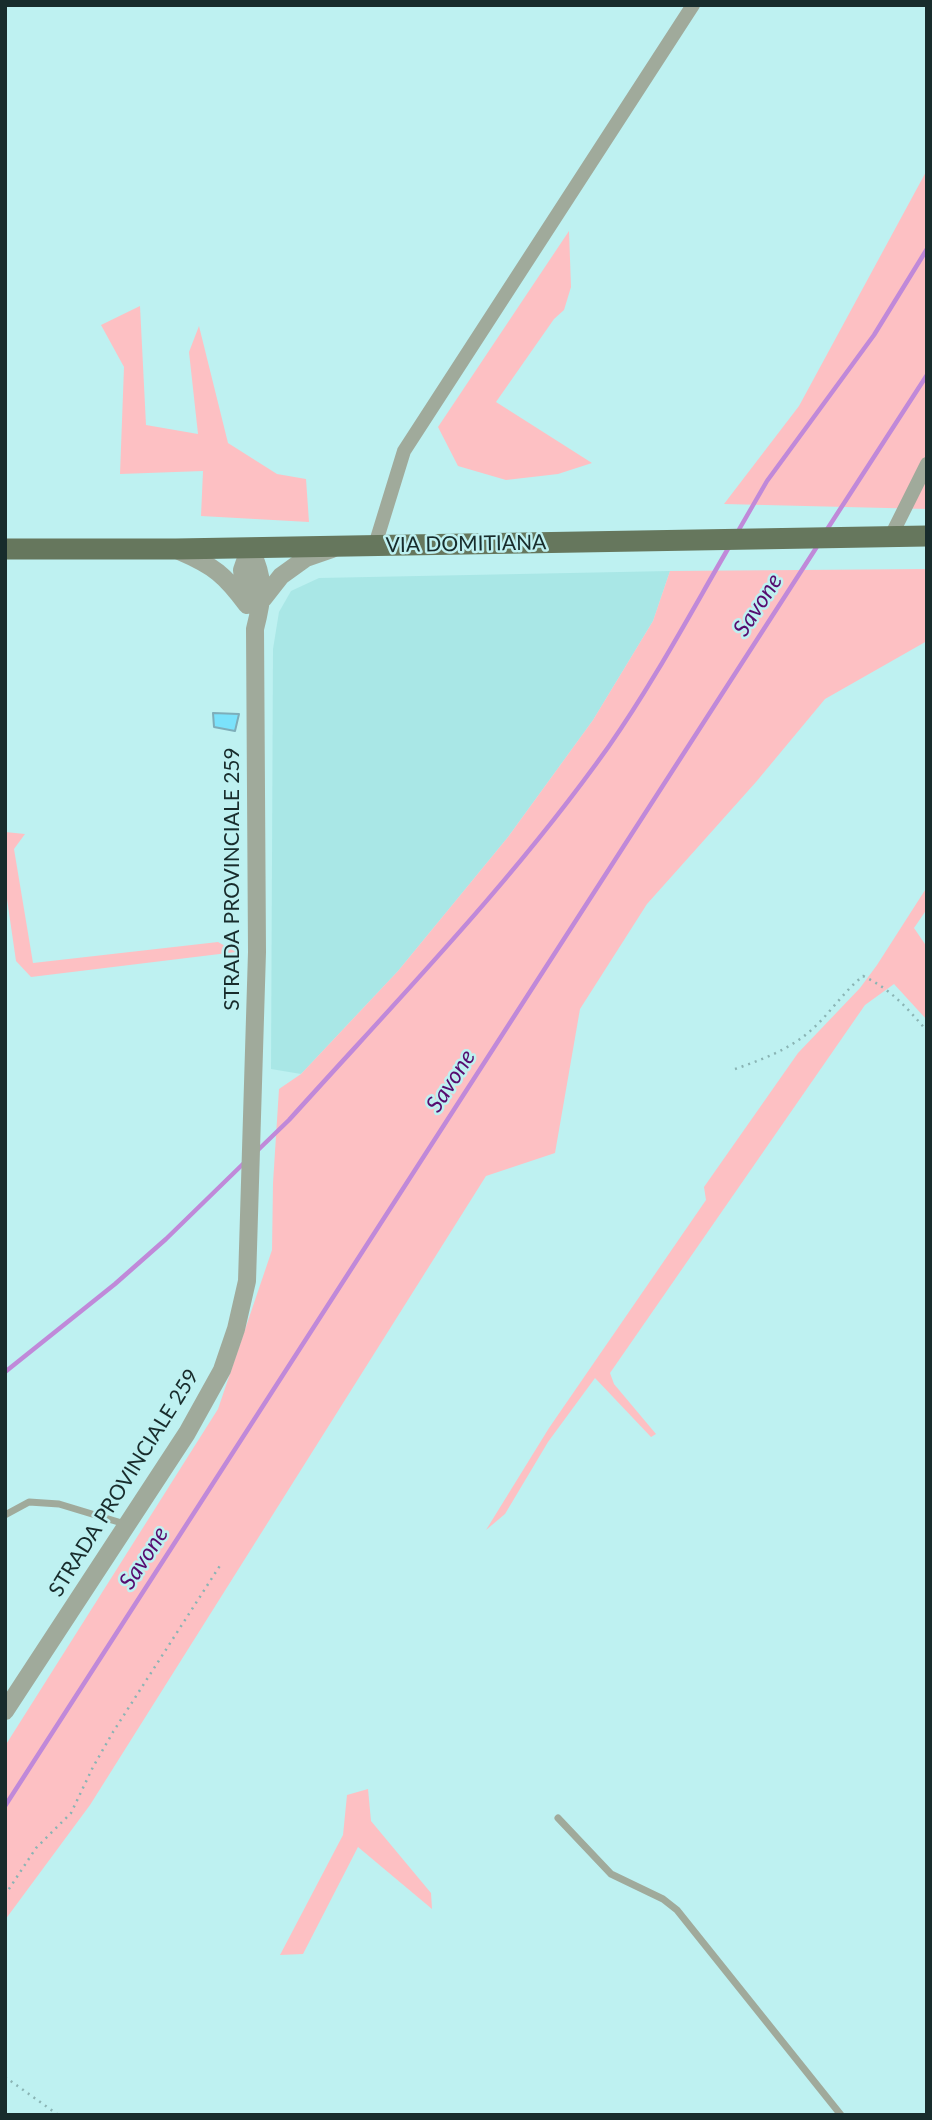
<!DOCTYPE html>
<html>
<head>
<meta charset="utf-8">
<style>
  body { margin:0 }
  #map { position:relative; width:932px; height:2120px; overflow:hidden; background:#bef1f1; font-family:Lato,sans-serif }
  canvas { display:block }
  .frame { position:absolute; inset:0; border:7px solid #182c2c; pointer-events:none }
</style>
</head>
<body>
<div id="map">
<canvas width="932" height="2120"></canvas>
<div class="frame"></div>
</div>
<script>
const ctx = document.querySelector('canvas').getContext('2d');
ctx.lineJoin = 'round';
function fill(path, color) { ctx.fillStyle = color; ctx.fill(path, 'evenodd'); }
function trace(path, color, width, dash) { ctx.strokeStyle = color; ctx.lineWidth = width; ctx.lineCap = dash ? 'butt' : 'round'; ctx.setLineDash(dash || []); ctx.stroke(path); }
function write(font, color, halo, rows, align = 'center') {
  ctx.font = font + ' Lato,sans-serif'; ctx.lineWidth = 5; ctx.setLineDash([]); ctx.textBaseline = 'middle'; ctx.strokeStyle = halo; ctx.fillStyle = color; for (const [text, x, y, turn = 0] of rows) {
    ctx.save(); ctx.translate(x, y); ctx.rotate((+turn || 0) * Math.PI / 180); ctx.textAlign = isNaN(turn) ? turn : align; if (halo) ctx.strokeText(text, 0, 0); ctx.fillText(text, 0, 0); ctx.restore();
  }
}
fill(new Path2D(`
  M670 571 653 621 593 720 508 837 398 971 301 1074 271 1069 273 649 279 612 291 591 319 578Z`), '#a9e7e6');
fill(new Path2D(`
  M927 170V509L724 504 799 406Z
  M569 231 571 287 564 310 554 319 496 402 592 463 558 474 506 480 458 466 438 427Z
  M140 306 146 425 198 434 189 352 199 326 228 443 277 474 306 479 309 522 201 516 203 471 120 474 124 367 101 325Z
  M927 569V641L825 699 756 782 647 904 580 1009 555 1153 486 1176 90 1805 5 1920V1746L218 1409 272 1250 273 1183 279 1089 301 1074 398 971 508 837 593 720 653 621 670 571Z
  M5 832 25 834 14 849 33 963 218 942 236 952 31 977 16 961 5 885Z
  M927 887V909L914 928 927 947V1020L894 984 865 1005 610 1373 614 1384 656 1434 651 1437 595 1378 548 1442 505 1514 486 1530 549 1428 706 1200 704 1187 798 1053 860 988 877 965Z
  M368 1789 371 1821 431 1893 432 1909 358 1847 303 1954 280 1955 343 1835 347 1795Z`), '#fdc0c3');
trace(new Path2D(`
  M826 531 927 375
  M737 533 767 481 874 335 927 249
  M258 1150 289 1120C399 998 514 880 609 746 653 683 690 614 729 547
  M5 1372 115 1284 166 1239 244 1163
  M5 1806 818 545`), '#c089d9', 4.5);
const building = new Path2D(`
  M213 713 239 714 235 731 214 727Z`);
fill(building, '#7be2fb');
trace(building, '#7eadb9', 2);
trace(new Path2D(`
  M735 1069C761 1060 788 1050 809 1032 829 1015 843 992 863 976 891 989 908 1009 927 1031
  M5 1895 36 1848 71 1813 93 1767 113 1732 221 1564
  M5 2077 57 2114`), '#8ab4b4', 2.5, [2, 5]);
trace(new Path2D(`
  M5 1515 29 1502 59 1504 125 1524
  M558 1818 611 1874 663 1899 677 1910 841 2115`), '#a0aa9b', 7);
trace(new Path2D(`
  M891 536 927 464
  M375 545 404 451 693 5`), '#a0aa9b', 14);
trace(new Path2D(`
  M179 551C214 566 225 575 247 605
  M263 599 281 576 306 558 332 549
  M246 601 242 570 250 547
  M5 1711 187 1433 222 1370 236 1329 247 1281 257 952 255 629C264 594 265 580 250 547`), '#a0aa9b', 18);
trace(new Path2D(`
  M5 549H176L927 536`), '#66775d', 21);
write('21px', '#182c2c', '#bef1f1', [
  ["VIA DOMITIANA",466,544,-1],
  ["STRADA PROVINCIALE 259",232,879,-90],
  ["STRADA PROVINCIALE 259",124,1483,-58]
]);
write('italic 23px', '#560c6f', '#bef1f1', [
  ["Savone",758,605,-57],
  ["Savone",451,1081,-57],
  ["Savone",144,1558,-57]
]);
</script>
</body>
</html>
